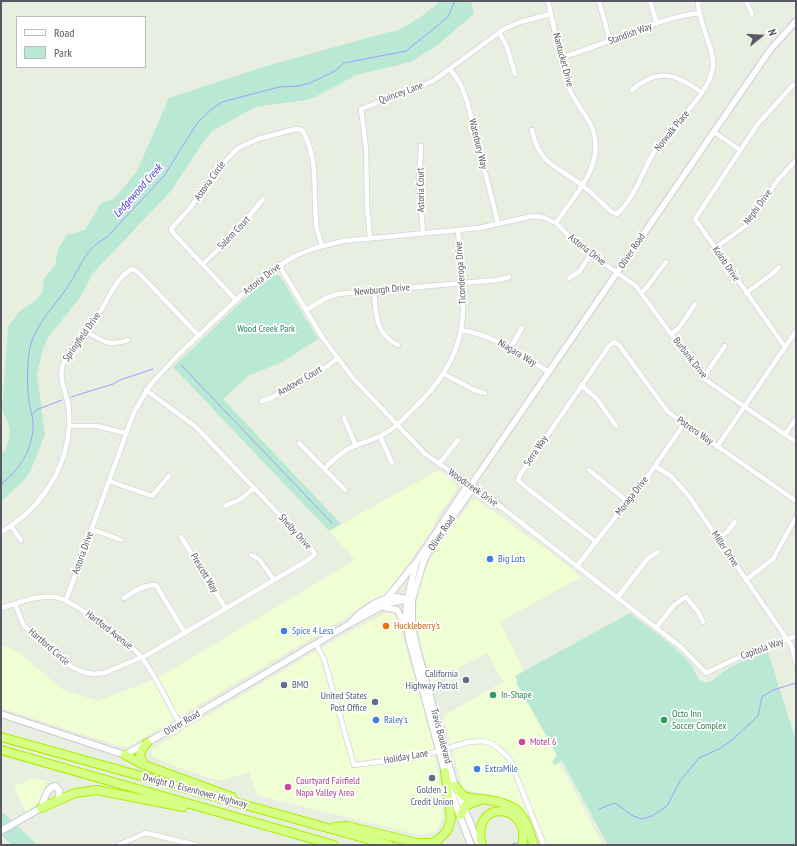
<!DOCTYPE html>
<html>
<head>
<meta charset="utf-8">
<style>
  body { margin:0 }
  #map { position:relative; width:797px; height:846px; overflow:hidden; background:#e8eee0; font-family:"PT Sans Narrow",sans-serif }
  canvas { display:block }
  .frame { position:absolute; inset:0; border:2px solid #5a5963; pointer-events:none }
  .legend { position:absolute; left:16px; top:16px; width:130px; height:52px; box-sizing:border-box; background:#fff; border:1px solid #bdbdc1; margin:0; padding:5px 7px; list-style:none; font-size:12px; color:#5a5963 }
  .legend li { display:flex; align-items:center; gap:8px; height:20px }
  .legend b { width:20px; border:1px solid #bdbdc1 }
  .north { position:absolute; left:741px; top:16px; width:40px; height:40px; -webkit-text-stroke:3px #fff; paint-order:stroke; rotate:72deg; font-size:11px; font-weight:700; line-height:16px; text-align:center; color:#5a5963 }
  .north::after { content:''; display:block; margin:auto; width:14px; height:18px; background:#5a5963; clip-path:polygon(50% 0,100% 100%,50% 72%,0 100%) }
</style>
</head>
<body>
<div id="map">
<canvas width="797" height="846"></canvas>
<div class="frame"></div>
<ul class="legend">
<li><b style="height:5px;background:#fff"></b>Road</li>
<li><b style="height:11px;background:#b9e8d5"></b>Park</li>
</ul>
<div class="north">N</div>
</div>
<script>
const ctx = document.querySelector('canvas').getContext('2d');
ctx.lineJoin = 'round';
function fill(path, color) { ctx.fillStyle = color; ctx.fill(path, 'evenodd'); }
function trace(path, color, width, dash) { ctx.strokeStyle = color; ctx.lineWidth = width; ctx.lineCap = dash ? 'butt' : 'round'; ctx.setLineDash(dash || []); ctx.stroke(path); }
function write(font, color, halo, rows, align = 'center') {
  ctx.font = font + ' "PT Sans Narrow",sans-serif'; ctx.lineWidth = 3.5; ctx.setLineDash([]); ctx.textBaseline = 'middle'; ctx.strokeStyle = halo; ctx.fillStyle = color; for (const [text, x, y, turn = 0] of rows) {
    ctx.save(); ctx.translate(x, y); ctx.rotate((+turn || 0) * Math.PI / 180); ctx.textAlign = isNaN(turn) ? turn : align; if (halo) ctx.strokeText(text, 0, 0); ctx.fillText(text, 0, 0); ctx.restore();
  }
}
fill(new Path2D(`
  M439 470 456 484 457 489 438 515 434 527 387 593 128 747 119 746 1 708V645L17 651 63 690 98 701 147 682 161 676 355 560 329 531Z
  M477 500 561 560 581 577 500 622 524 671 515 676 557 756 552 762 554 766 559 763 603 845H546L525 812 515 804 505 798 463 789 443 716 508 679 503 681 487 653 431 683 417 629 416 610 418 586 431 557 471 501Z
  M390 611 397 616 432 739 440 786 443 816 440 825 435 832 419 835 257 795 249 772 220 781 174 766 152 756 151 751 155 747 341 636Z
  M29 778 47 781 40 803 26 812 13 785 28 782Z`), '#efffd3');
fill(new Path2D(`
  M440 1H471L474 14 436 46 411 62 356 75 317 96 306 100 255 107 212 131 203 142 171 191 93 273 81 296 47 339 42 352 37 375 45 435 32 467 26 478 1 502V453L5 451C12 433 11 427 2 410L8 326 21 310 36 300 42 293 44 279 55 265 58 249 67 235 85 230 101 203 114 199 137 171 169 98 263 67 389 32C401 33 431 10 440 1Z
  M274 274 280 276 318 339 282 362 248 376 223 399 341 524 329 531 173 367 256 288Z
  M630 613C644 625 688 654 694 670 697 676 699 684 709 682 715 680 721 673 726 670 740 661 754 657 768 652L796 741V845H608L562 761 554 765 552 762 557 755 516 682 518 681 515 676Z
  M1 811 38 845H12L1 835Z`), '#b9e8d5');
trace(new Path2D(`
  M181 365 332 523
  M71 397 113 384 120 380 153 369
  M33 414 36 410 62 400
  M1 484C19 471 32 450 33 428 34 419 30 410 29 401 27 387 27 366 29 353 33 325 54 308 68 286 83 264 82 252 107 237L164 176 192 131 199 121 212 109 222 102 279 87 299 86 310 83 335 71 344 63 406 51 448 17 455 1
  M599 809 615 803 633 816 642 819 652 816 667 806 680 781 699 758 719 749 732 740 758 716 762 697 773 690 796 683
  M509 845 516 843`), '#a19eff', 1);
const minor = new Path2D(`
  M548 1C555 30 560 62 570 90 576 105 588 116 593 130 605 166 574 196 556 223
  M599 1 610 41
  M650 1 657 24
  M746 1 752 14
  M499 32 507 47 515 74
  M562 57C608 45 651 19 699 13
  M450 69 460 83 467 101 498 223
  M632 90C658 67 676 74 701 92
  M532 130C539 166 559 166 584 187 594 194 602 204 612 212L617 214C636 196 643 170 656 148 672 122 709 98 713 66 715 49 698 24 698 1
  M714 132 740 150
  M421 146 419 185 423 233
  M370 238 367 205 366 148 361 109 433 81 504 29 520 22 551 14
  M715 248 747 225 778 180 796 160
  M203 264 238 230 263 199
  M279 265 322 337 353 378 425 454 471 485
  M569 278 579 272 591 254
  M374 291C376 314 375 334 398 345
  M642 292 647 287 666 262
  M746 293 772 274 779 267
  M236 300 174 234 171 229 190 208 217 170 238 148 258 139 296 129 302 130C319 158 313 191 316 222 316 230 320 238 322 246
  M306 310 328 297 338 294 497 280 509 277
  M461 330C496 336 520 354 549 372
  M86 331C101 341 110 347 128 340
  M671 334 679 328 695 304
  M511 347 522 328
  M785 347 796 331
  M444 374 474 390 485 393
  M703 378 725 346
  M581 385 597 399 616 426
  M262 401 271 398 323 369 337 359
  M344 418 356 446
  M69 426H97L125 433
  M785 434 796 419
  M380 436 392 463
  M299 443 345 490
  M717 447 785 347 695 219 757 125 793 85
  M439 464 458 440
  M655 466 671 476 688 495 791 645 796 662
  M325 468C332 461 339 454 348 449 362 442 379 439 392 429 400 423 407 415 414 408 475 351 465 306 458 230
  M589 470 628 502
  M109 481 152 496 169 476
  M225 506 241 499 254 488
  M501 507 682 648 706 673 750 652 796 636
  M11 526 21 540
  M91 529 121 540
  M1 532C44 507 72 462 69 411 68 396 59 383 62 367 67 349 89 328 100 312 110 296 115 279 132 269L138 272 199 336
  M181 537 226 609
  M718 539 728 531 735 522
  M596 542 522 484 518 480 520 475 609 346 614 342 619 345 668 412 796 501
  M251 555 259 559 274 580
  M577 566 650 473 684 424
  M746 580 773 559 796 517
  M124 598C134 591 144 585 156 585L185 633
  M617 598 648 558 658 552
  M66 600 134 412 151 384 178 355 252 285 274 269 295 256 315 248 343 241 479 228 533 216 542 217 556 223 578 245 636 286 703 378 796 442
  M15 604 24 626 72 667 83 672 94 674 104 673 147 655 308 560 315 554 310 547 196 427 146 390
  M1 608C19 603 35 595 55 597 73 600 130 643 142 658 157 678 168 703 180 724
  M656 628 674 605 686 597 699 613 703 622
  M316 644 324 659 354 765 417 757 469 742 483 741 493 744 509 758 544 845
  M118 845 146 833 196 845`);
const tertiary = new Path2D(`
  M471 485 501 507
  M387 598 417 561 465 489 471 485
  M407 600 416 563
  M383 607 397 610 407 628
  M351 623C358 612 380 598 394 597 401 596 406 600 412 601L423 563 430 549 470 492 471 485 770 50 796 21
  M125 755 180 724 351 623 388 603 407 600`);
const secondary = new Path2D(`
  M407 600 406 617 409 639 446 776
  M412 601V627L417 649 453 780 479 845
  M1 714 125 755
  M449 787 471 845
  M1 831 41 808C45 799 46 788 55 786 61 790 60 794 58 800`);
const motorway = new Path2D(`
  M1 737 389 845
  M1 750 334 845
  M125 755 144 765 232 797
  M144 765 140 755 142 749 147 743
  M455 786 463 796C481 801 510 798 522 816 528 824 530 835 534 845
  M41 808 75 793 97 790 183 807
  M461 815 465 806 480 800
  M335 827 347 826 417 843H431L438 840 447 831 451 819 445 772
  M482 845C470 796 533 804 522 845`);
trace(minor, '#d5d3db', 6);
trace(tertiary, '#d5d3db', 8);
trace(secondary, '#cdcbd6', 8);
trace(motorway, '#abed00', 10);
trace(minor, '#fff', 4.5);
trace(tertiary, '#fff', 5.5);
trace(secondary, '#fff', 6);
trace(motorway, '#d6ff85', 8);
for (const [x, y, r, color] of [
  [490,559,4,"#3f7fe0"],
  [386,626,4,"#e8710a"],
  [284,631,4,"#3f7fe0"],
  [466,680,4,"#5c6f8a"],
  [284,685,4,"#5c6f8a"],
  [493,695,4,"#2e9e5b"],
  [375,702,4,"#5c6f8a"],
  [376,720,4,"#3f7fe0"],
  [664,720,4,"#2e9e5b"],
  [522,742,4,"#d1479c"],
  [477,769,4,"#3f7fe0"],
  [432,778,4,"#5c6f8a"],
  [288,787,4,"#d1479c"]
]) { const dot = new Path2D(); dot.arc(x, y, r, 0, 2 * Math.PI); ctx.fillStyle = color; ctx.fill(dot); trace(dot, '#fff', 1.5); }
write('10px', '#5a5963', '#fff', [
  ["Standish Way",630,34,-20],
  ["Nantucket Drive",563,60,75],
  ["Quincey Lane",401,93,-20],
  ["Norwalk Place",672,131,-51],
  ["Waterbury Way",478,144,76],
  ["Astoria Circle",210,181,-54],
  ["Astoria Court",421,190,-91],
  ["Nephi Drive",758,207,-54],
  ["Salem Court",234,233,-46],
  ["Astoria Drive",587,250,38],
  ["Oliver Road",632,251,-56],
  ["Kolob Drive",726,264,55],
  ["Ticonderoga Drive",461,273,-94],
  ["Astoria Drive",262,279,-38],
  ["Newburgh Drive",382,290,-5],
  ["Springfield Drive",82,337,-55],
  ["Niagara Way",517,353,31],
  ["Burbank Drive",690,358,52],
  ["Andover Court",300,381,-30],
  ["Potrero Way",695,431,35],
  ["Serra Way",536,451,-56],
  ["Woodcreek Drive",473,488,35],
  ["Moraga Drive",632,496,-52],
  ["Shelby Drive",295,532,48],
  ["Oliver Road",442,533,-56],
  ["Miller Drive",725,549,56],
  ["Astoria Drive",83,553,-70],
  ["Prescott Way",204,573,59],
  ["Hartford Avenue",109,630,38],
  ["Hartford Circle",49,647,41],
  ["Capitola Way",762,649,-20],
  ["Oliver Road",182,723,-30],
  ["Travis Boulevard",441,736,75],
  ["Holiday Lane",406,757,-10],
  ["Dwight D. Eisenhower Highway",195,791,15]
]);
write('10px', '#2b8161', '#fff', [
  ["Wood Creek Park",266,329]
]);
write('10px', '#366cbe', '#fff', [
  ["Big Lots",498,559],
  ["Spice 4 Less",292,631],
  ["Raley's",384,720],
  ["ExtraMile",485,769]
], 'left');
write('10px', '#c56008', '#fff', [
  ["Huckleberry's",394,626]
], 'left');
write('10px', '#4e5e75', '#fff', [
  ["California",458,674],
  ["Highway Patrol",458,686],
  ["BMO",292,685,"left"],
  ["United States",367,696],
  ["Post Office",367,708],
  ["Golden 1",432,790,"center"],
  ["Credit Union",432,802,"center"]
], 'right');
write('10px', '#27864d', '#fff', [
  ["In-Shape",501,695],
  ["Octo Inn",672,714],
  ["Soccer Complex",672,726]
], 'left');
write('10px', '#b23c85', '#fff', [
  ["Motel 6",530,742],
  ["Courtyard Fairfield",296,781],
  ["Napa Valley Area",296,793]
], 'left');
write('italic 11px', '#4636cd', '#fff', [
  ["Ledgewood Creek",138,191,-48]
]);
</script>
</body>
</html>
